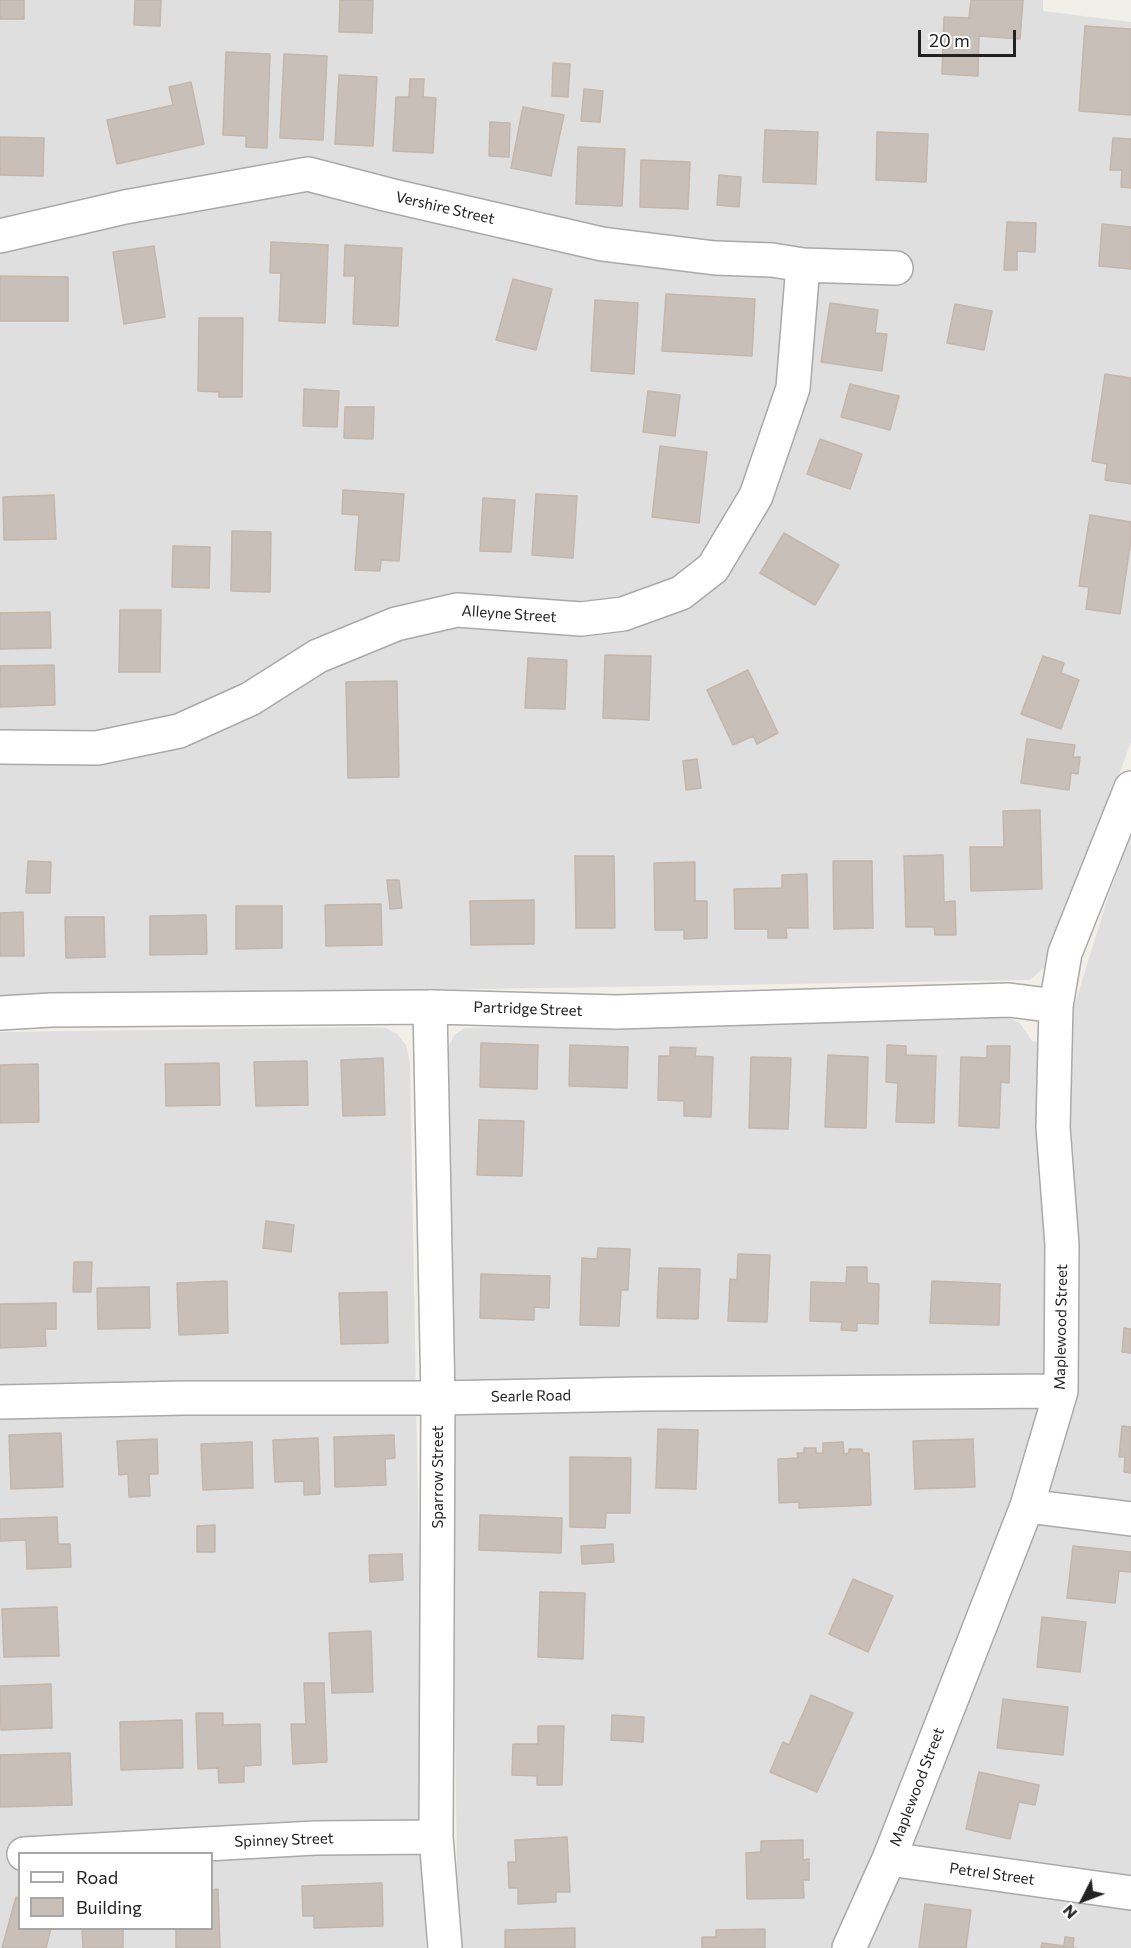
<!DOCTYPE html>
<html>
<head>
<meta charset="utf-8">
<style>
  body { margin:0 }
  #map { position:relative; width:1131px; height:1948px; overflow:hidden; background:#f2efe9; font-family:Commissioner,sans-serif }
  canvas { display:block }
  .legend { position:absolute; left:18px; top:1852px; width:195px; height:78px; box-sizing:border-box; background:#fff; border:2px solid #a7a7a7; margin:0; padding:8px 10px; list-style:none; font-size:18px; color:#222 }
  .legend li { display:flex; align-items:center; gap:12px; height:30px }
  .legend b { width:30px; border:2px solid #a7a7a7 }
  .north { position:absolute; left:1053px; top:1870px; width:60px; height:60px; -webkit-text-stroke:4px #fff; paint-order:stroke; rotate:228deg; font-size:16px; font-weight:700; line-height:24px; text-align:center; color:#222 }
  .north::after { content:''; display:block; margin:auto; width:21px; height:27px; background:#222; clip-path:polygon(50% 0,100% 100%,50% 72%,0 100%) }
  .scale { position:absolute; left:918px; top:30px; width:98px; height:27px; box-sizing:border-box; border:3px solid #222; border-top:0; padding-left:8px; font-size:18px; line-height:21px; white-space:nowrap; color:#222; -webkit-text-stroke:4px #fff; paint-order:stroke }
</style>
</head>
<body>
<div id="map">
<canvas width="1131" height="1948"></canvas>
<ul class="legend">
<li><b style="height:8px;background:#fff"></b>Road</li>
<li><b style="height:16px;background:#c7bfb8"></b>Building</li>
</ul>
<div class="north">N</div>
<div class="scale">20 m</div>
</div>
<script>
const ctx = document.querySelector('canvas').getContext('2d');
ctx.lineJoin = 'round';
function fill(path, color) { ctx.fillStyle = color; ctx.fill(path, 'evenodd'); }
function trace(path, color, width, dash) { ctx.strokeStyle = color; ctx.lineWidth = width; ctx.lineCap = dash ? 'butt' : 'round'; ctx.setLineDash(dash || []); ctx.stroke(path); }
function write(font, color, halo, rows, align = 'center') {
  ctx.font = font + ' Commissioner,sans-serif'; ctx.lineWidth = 5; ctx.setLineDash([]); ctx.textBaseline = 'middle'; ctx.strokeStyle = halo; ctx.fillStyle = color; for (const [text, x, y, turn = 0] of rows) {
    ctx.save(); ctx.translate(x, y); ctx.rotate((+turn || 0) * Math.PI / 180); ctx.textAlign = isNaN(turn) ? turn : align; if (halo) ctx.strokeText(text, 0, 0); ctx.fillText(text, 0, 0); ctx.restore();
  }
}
fill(new Path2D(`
  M0 0H1043V11L1131 22V742L1049 963 1030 980 0 997Z
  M1131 836V1948H458L446 1052 454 1035 465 1028 1008 1017 1020 1023 1032 1041 1062 1045 1109 894Z
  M366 1027 386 1028 397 1034 406 1045 410 1063 426 1948H0V1032ZM20 1854H212V1928H20Z`), '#e0dfdf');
const building = new Path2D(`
  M0 0H24V19H0Z
  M135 0H161L160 26 134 25Z
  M340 0H373L372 33 339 32Z
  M971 0H1023L1020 39 979 36 978 76 942 74 944 17 969 18Z
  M1085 26 1131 29V115L1079 111Z
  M226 52 270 54 267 148 246 147V136L223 135Z
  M284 54 327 56 323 140 280 138Z
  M553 63 570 64 568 97 552 96Z
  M339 75 377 77 373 146 335 144Z
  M410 79H424L423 97 436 98 433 153 393 151 396 97H409Z
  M191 82 204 144 117 164 107 120 173 105 169 87Z
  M584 89 603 91 600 122 581 121Z
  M523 107 564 115 551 176 511 168Z
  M490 122 510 123 509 157 489 156Z
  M765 130 818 132 816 184 763 182Z
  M877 132 928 134 926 182 876 180Z
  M0 137 44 138 43 176 0 175Z
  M1113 138 1131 139V188L1121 187 1122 170H1110Z
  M578 147 625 149 622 206 576 204Z
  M641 160 690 162 688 209 640 207Z
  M719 175 741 177 739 207 717 205Z
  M1007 222 1036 223 1035 252 1017 251V270H1004Z
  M1102 224 1131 227V269L1099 266Z
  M271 242 328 245 325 323 279 321 281 273H270Z
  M345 245 402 248 398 326 353 324 355 276H344Z
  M154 246 165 317 124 324 113 252Z
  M0 276 68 277V321H0Z
  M513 279 552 289 536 350 496 340Z
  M666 294 755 299 752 356 662 351Z
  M595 300 638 303 634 374 591 371Z
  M830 303 878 310 875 333 887 334 882 371 821 362Z
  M955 304 992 311 984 350 947 343Z
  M199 318H243L242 397H219V392L198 391Z
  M1105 374 1131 378V484L1105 480 1107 464 1092 461Z
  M850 384 899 396 890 430 841 417Z
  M304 389 339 391 337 427 303 426Z
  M648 391 680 395 675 436 643 432Z
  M345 407H374L373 439 344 438Z
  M820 439 862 454 850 489 807 474Z
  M660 446 707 452 699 523 652 517Z
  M343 490 404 494 399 561 381 560 380 571 355 570 359 515 342 514Z
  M536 494 577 496 573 558 532 555Z
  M54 495 56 539 4 540 3 497Z
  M483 498 515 500 511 552 480 551Z
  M1090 515 1131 522V540L1120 614 1086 609 1089 587 1079 586Z
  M232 531 271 532 270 592 231 591Z
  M784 533 839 565 815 605 760 573Z
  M173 546 210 547 209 588 172 587Z
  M120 610H161L160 672H119Z
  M50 612 51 648 0 649V613Z
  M605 655 651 656 649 720 603 718Z
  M1043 656 1064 663 1061 673 1079 680 1061 729 1021 714Z
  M528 658 567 660 565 709 525 708Z
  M54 665 55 705 0 707V666Z
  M748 670 778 733 757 744 753 736 733 745 707 690Z
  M397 681 399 777 348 778 346 682Z
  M1027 739 1075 745 1073 757H1080L1078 774 1071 773 1069 790 1021 783Z
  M697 759 701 788 686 790 683 761Z
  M1040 810 1042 889 971 891 970 847H1004L1003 811Z
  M943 855 944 902 955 901 956 935H935L934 927H906L904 856Z
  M575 856H614L615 928H576Z
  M28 861 51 862 50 893H26Z
  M833 861H872L873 928 834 929Z
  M695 862V901H707V938L684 939V930H655L654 863Z
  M807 874 808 928H786L787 938H768V929H735L734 889 782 888V875Z
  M387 880H399L402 908 390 909Z
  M534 900V944L471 945 470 901Z
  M381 904 382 945 326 946 325 905Z
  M236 906H282V948L236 949Z
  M23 912 24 956H0V913Z
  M206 915 207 954 150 955V916Z
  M65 917H104L105 957 66 958Z
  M481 1043 538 1045 537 1089 480 1087Z
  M570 1045 628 1047 627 1088 569 1086Z
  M887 1045 906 1046V1055L936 1056 934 1123 896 1122 898 1083 886 1082Z
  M987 1046H1010L1009 1083 1001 1082 999 1128 959 1126 961 1057 987 1058Z
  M670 1047 696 1048 695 1056 713 1057 711 1117 684 1116V1101L658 1100 659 1056H670Z
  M828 1055 868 1057 866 1128 825 1127Z
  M751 1057 791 1058 788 1129 749 1128Z
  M383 1058 385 1115 343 1116 341 1060Z
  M307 1061 308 1105 256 1106 254 1062Z
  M219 1063 220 1105 166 1106 165 1064Z
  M38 1064 39 1122 0 1123V1065Z
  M479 1120 524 1121 522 1176 477 1175Z
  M266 1221 294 1225 291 1252 263 1248Z
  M598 1248 630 1249 628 1290H621L619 1326 580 1325 582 1258 597 1259Z
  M738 1254 770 1255 767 1322 728 1321 730 1279 737 1280Z
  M74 1262H92L91 1292H73Z
  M847 1267H867V1283L879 1284 878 1324 857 1323V1331L841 1330 842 1322 810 1321 811 1282 846 1283Z
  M659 1268 700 1269 698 1319 657 1318Z
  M481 1274 550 1276 549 1308 534 1307V1320L480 1318Z
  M227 1281 228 1333 179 1335 177 1283Z
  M932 1281 1000 1284 999 1325 930 1323Z
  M149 1287 150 1328 98 1329 97 1288Z
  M387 1292 388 1343 341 1344 339 1293Z
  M56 1303V1329H45L46 1346 0 1348V1304Z
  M1124 1328 1131 1329V1353L1122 1352Z
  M1122 1426 1131 1427V1473L1124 1472 1125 1457H1119Z
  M658 1429 698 1430 696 1489 656 1488Z
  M61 1433 63 1487 11 1489 9 1435Z
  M394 1435 395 1458 385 1459 386 1485 335 1487 334 1437Z
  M318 1438 320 1494 304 1495V1481L275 1482 273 1440Z
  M157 1439 158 1474H149L150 1496 129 1497 128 1474 119 1475 117 1441Z
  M973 1439 975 1487 915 1489 913 1441Z
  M252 1442 253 1488 203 1490 201 1444Z
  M843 1442 844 1454 849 1453V1449H862L863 1453H869L871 1505 799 1508V1502L779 1503 778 1459 798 1458 797 1453H804V1448H816V1453H823V1443Z
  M570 1457 631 1458 630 1513H606L605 1528 570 1527Z
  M480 1515 562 1518 561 1553 479 1550Z
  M57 1517 58 1544H70L71 1567 27 1569 26 1540 0 1541V1519Z
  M215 1525V1552H197V1526Z
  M613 1544 614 1562 582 1564 581 1546Z
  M1073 1546 1131 1552V1572L1119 1571 1115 1603 1067 1598Z
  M402 1554 403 1580 370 1582 369 1555Z
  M853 1579 893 1596 868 1652 829 1634Z
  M540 1592 585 1593 583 1659 538 1657Z
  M57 1607 59 1656 4 1657 2 1609Z
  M1042 1617 1086 1622 1080 1672 1037 1667Z
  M371 1631 373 1692 332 1693 329 1633Z
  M304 1683H324L327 1762 293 1764 291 1724H306Z
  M51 1684 52 1728 1 1730 0 1686Z
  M811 1695 853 1713 817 1792 770 1772 783 1742 789 1745Z
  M1003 1699 1068 1707 1063 1755 997 1748Z
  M196 1713H223V1725L260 1724 261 1765 244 1766V1782L219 1783 218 1768 198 1769Z
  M612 1715 644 1717 643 1742 611 1740Z
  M182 1720 183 1768 121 1770 120 1722Z
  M538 1726H564L562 1785H537V1776L512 1775 513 1744H538Z
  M70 1753 72 1805 0 1807V1755Z
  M979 1772 1039 1785 1035 1805 1019 1802 1010 1839 966 1829Z
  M567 1837 570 1892H556V1902L518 1904V1888H509L508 1862H516L515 1840Z
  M803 1840V1860L809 1859V1880H803L804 1898 747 1899 746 1853 761 1852V1841Z
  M382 1883 383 1926 314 1928V1916H303L302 1886Z
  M218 1889 220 1948H176V1928H212V1890Z
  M16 1897 20 1898V1928H51L46 1948H2Z
  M925 1904 971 1910 966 1948H919Z
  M82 1928H123V1948H83Z
  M575 1928V1948H505V1930Z
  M765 1929V1948H702V1937H716V1930Z
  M1065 1937 1074 1938 1073 1948H1076H1041L1042 1943 1064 1946Z`);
fill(building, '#c7bfb8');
trace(building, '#c4b6ab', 1.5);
const minor = new Path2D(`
  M0 236 125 207 308 174 389 195 602 244 715 258 772 260 803 265 896 268
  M0 747 97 748 179 731 250 699 318 656 396 624 457 610 581 619 623 614 681 593 713 568 756 496 793 388 803 265
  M430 1007 438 1398 436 1837 445 1948
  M0 1013 51 1010 434 1007 617 1012 1009 1000 1056 1006
  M0 1402 185 1398H438L642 1394 1061 1391
  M1027 1506 1131 1519
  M24 1854 315 1838 436 1837
  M889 1859 1131 1893
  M849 1948 889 1859 1027 1506 1061 1391 1062 1245 1053 1127 1056 1006 1065 953 1131 788`);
trace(minor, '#a9a9a9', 36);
trace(minor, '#fff', 33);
write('15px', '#222', '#fff', [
  ["Vershire Street",445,208,13],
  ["Alleyne Street",509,614,4],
  ["Partridge Street",528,1009,2],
  ["Maplewood Street",1061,1327,-89],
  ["Searle Road",531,1396,-1],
  ["Sparrow Street",438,1477,-90],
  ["Maplewood Street",917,1787,-69],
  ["Spinney Street",284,1840,-2],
  ["Petrel Street",992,1874,8]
]);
</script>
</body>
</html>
